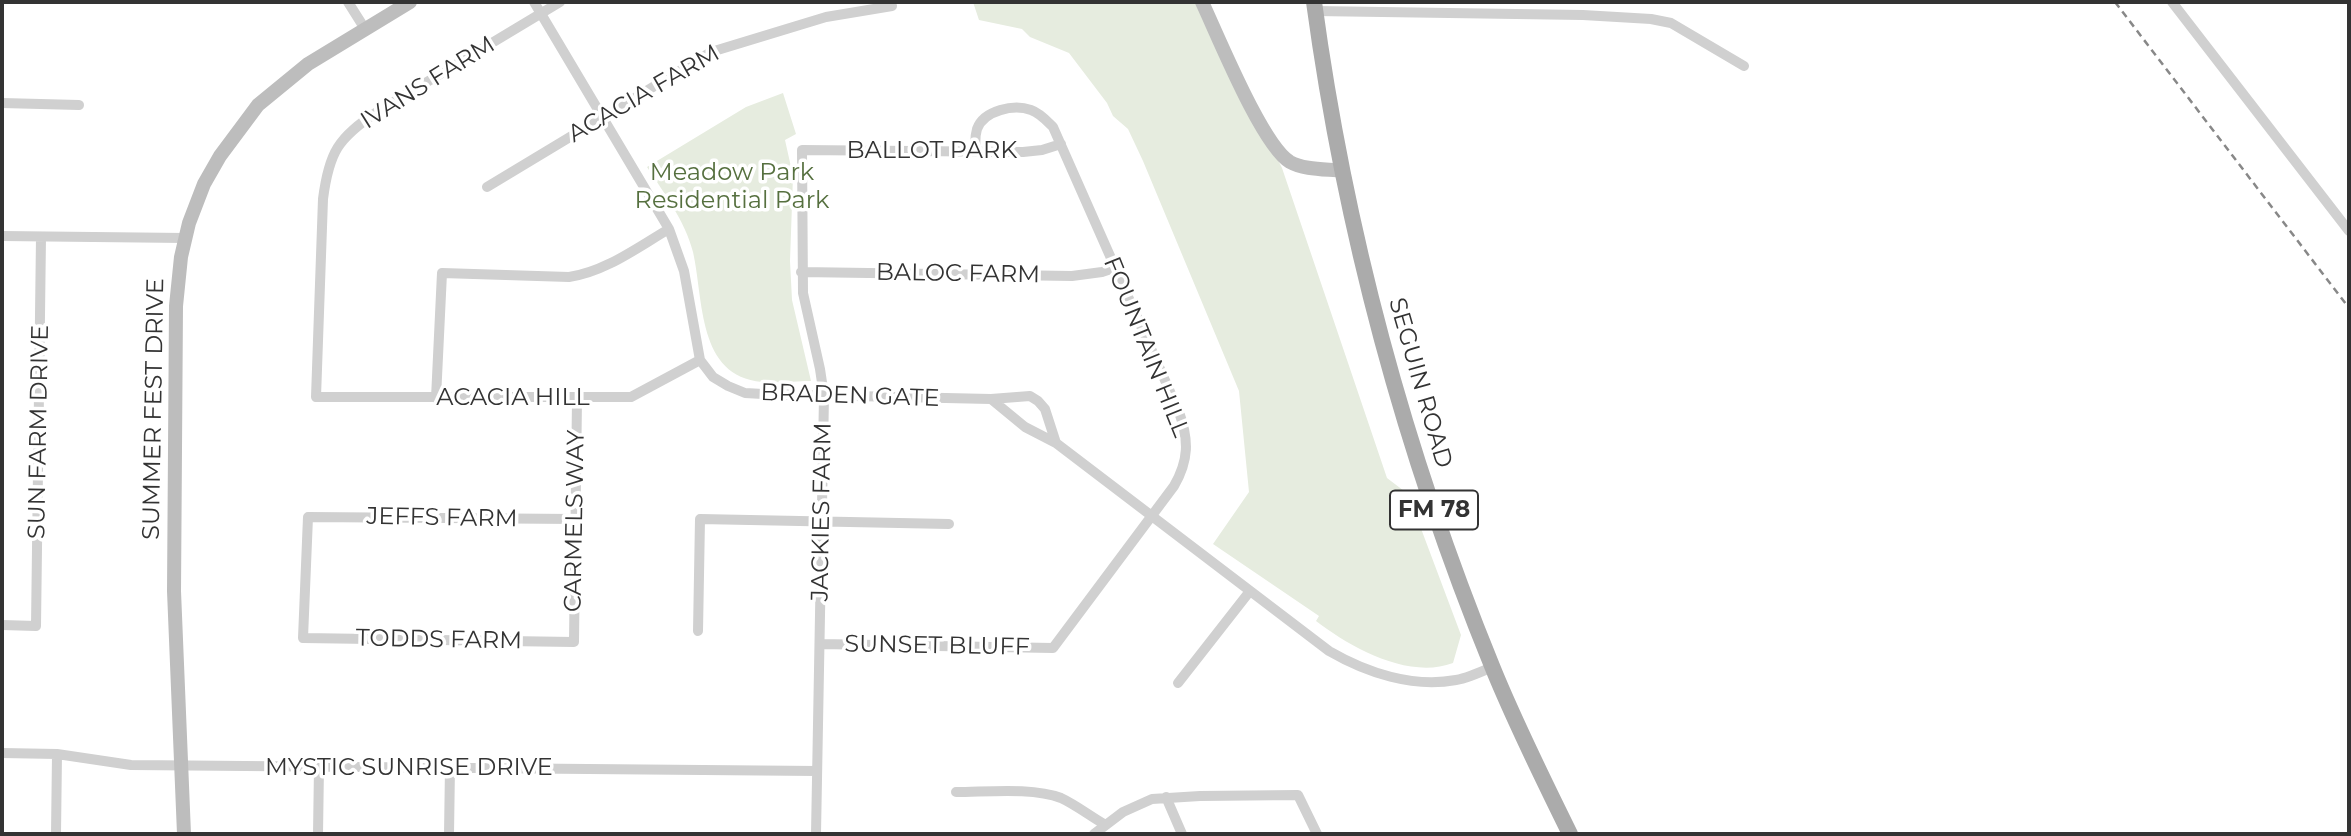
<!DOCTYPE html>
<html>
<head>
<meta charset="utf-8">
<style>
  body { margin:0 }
  #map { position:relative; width:2351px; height:836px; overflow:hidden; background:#fff; font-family:Montserrat,sans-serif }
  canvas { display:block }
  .frame { position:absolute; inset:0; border:4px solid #333; pointer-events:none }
</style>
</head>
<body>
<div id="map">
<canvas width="2351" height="836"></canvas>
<div class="frame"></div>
</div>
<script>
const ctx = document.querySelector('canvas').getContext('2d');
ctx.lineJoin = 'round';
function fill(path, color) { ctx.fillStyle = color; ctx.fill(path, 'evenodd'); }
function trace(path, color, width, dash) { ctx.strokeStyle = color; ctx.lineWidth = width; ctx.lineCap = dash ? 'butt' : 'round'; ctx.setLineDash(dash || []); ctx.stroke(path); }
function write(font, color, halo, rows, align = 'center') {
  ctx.font = font + ' Montserrat,sans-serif'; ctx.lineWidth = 7; ctx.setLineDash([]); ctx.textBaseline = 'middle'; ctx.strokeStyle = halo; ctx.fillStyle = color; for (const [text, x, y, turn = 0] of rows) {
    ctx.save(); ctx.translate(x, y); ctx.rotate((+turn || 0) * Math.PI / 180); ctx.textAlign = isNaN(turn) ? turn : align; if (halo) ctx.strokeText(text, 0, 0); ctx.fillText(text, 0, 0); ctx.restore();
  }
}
fill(new Path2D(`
  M973 2H1199L1282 168 1387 478 1408 494 1461 635 1453 663C1408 680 1350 647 1316 621L1319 616 1213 544 1249 492 1239 391 1143 161 1128 129 1113 116 1107 103 1069 53 1030 37 1022 29 979 20Z
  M783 93 796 134 785 140 793 176 790 261 792 300 811 381C795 381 778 384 762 382 697 376 704 301 693 252 685 221 664 193 647 167L746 107Z`), '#e6ecdf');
trace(new Path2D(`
  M348 2 365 29
  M534 2 669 229 684 271 700 360 713 377 728 386 745 393 763 394 991 399 1030 396 1038 401 1045 409 1056 443
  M560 2 377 112C338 138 329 152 323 199L316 397H631L700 360
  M2172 2 2349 231
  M1315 11 1583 15 1651 19 1671 23 1744 66
  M2 103 79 105
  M487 187 711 52 826 17 892 6 890 2
  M2 236 185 238
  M801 272 1072 276 1102 272 1114 268
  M436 398 442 273 569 277C605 272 638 247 669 229
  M991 399 1025 427 1056 443 1329 651C1367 673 1413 688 1456 680 1468 678 1481 672 1492 667
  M576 519 308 517 303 638 574 642 577 399
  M2 625 36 626 41 237
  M698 631 700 519 949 524
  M820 644 1053 648 1174 486C1189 460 1189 440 1179 412L1053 127C1047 121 1040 113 1031 110 1014 104 984 110 977 129 975 136 975 144 976 152
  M1178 683 1250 591
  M2 753 57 754 131 765 817 771
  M956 792C986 792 1033 787 1061 798 1076 805 1090 816 1104 824
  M1166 797 1182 834
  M56 834 57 754
  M318 834 319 767
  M449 834 450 767
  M816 834 824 396 820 369 803 293 802 150 1023 152 1042 150 1061 144
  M1094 834 1123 812 1152 799 1200 796 1298 795 1317 834`), '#d0d0d0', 10);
trace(new Path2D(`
  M1202 2C1218 36 1262 145 1290 162 1304 170 1327 169 1343 171
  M184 834 174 591 176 306 181 257 189 223 204 184 220 156 258 105 308 64 410 2`), '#bdbdbd', 14);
trace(new Path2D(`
  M1314 2C1345 230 1405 453 1492 666 1515 723 1543 779 1570 834`), '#ababab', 16);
trace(new Path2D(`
  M2115 2 2349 308`), '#888', 2.5, [7, 5]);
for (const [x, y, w] of [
  [1434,510,88]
]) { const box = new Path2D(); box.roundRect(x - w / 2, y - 19.5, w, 39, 5); ctx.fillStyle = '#fff'; ctx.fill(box); trace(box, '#333', 2); }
write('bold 23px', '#333', null, [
  ["FM 78",1434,510]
]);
write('24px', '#333', '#fff', [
  ["IVANS FARM",428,83,-32],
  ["ACACIA FARM",644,94,-30],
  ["BALLOT PARK",932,151],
  ["BALOC FARM",958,274,1],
  ["FOUNTAIN HILL",1146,347,68],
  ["SEGUIN ROAD",1420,383,74],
  ["BRADEN GATE",850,396,2],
  ["ACACIA HILL",513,398],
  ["SUMMER FEST DRIVE",154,409,-89],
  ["SUN FARM DRIVE",39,432,-89],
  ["JACKIES FARM",822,512,-89],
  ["JEFFS FARM",442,518,1],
  ["CARMELS WAY",575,521,-89],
  ["TODDS FARM",439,640,1],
  ["SUNSET BLUFF",937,646,1],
  ["MYSTIC SUNRISE DRIVE",409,768]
]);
write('24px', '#56703f', '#fff', [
  ["Meadow Park",732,173],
  ["Residential Park",732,201]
]);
</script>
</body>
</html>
